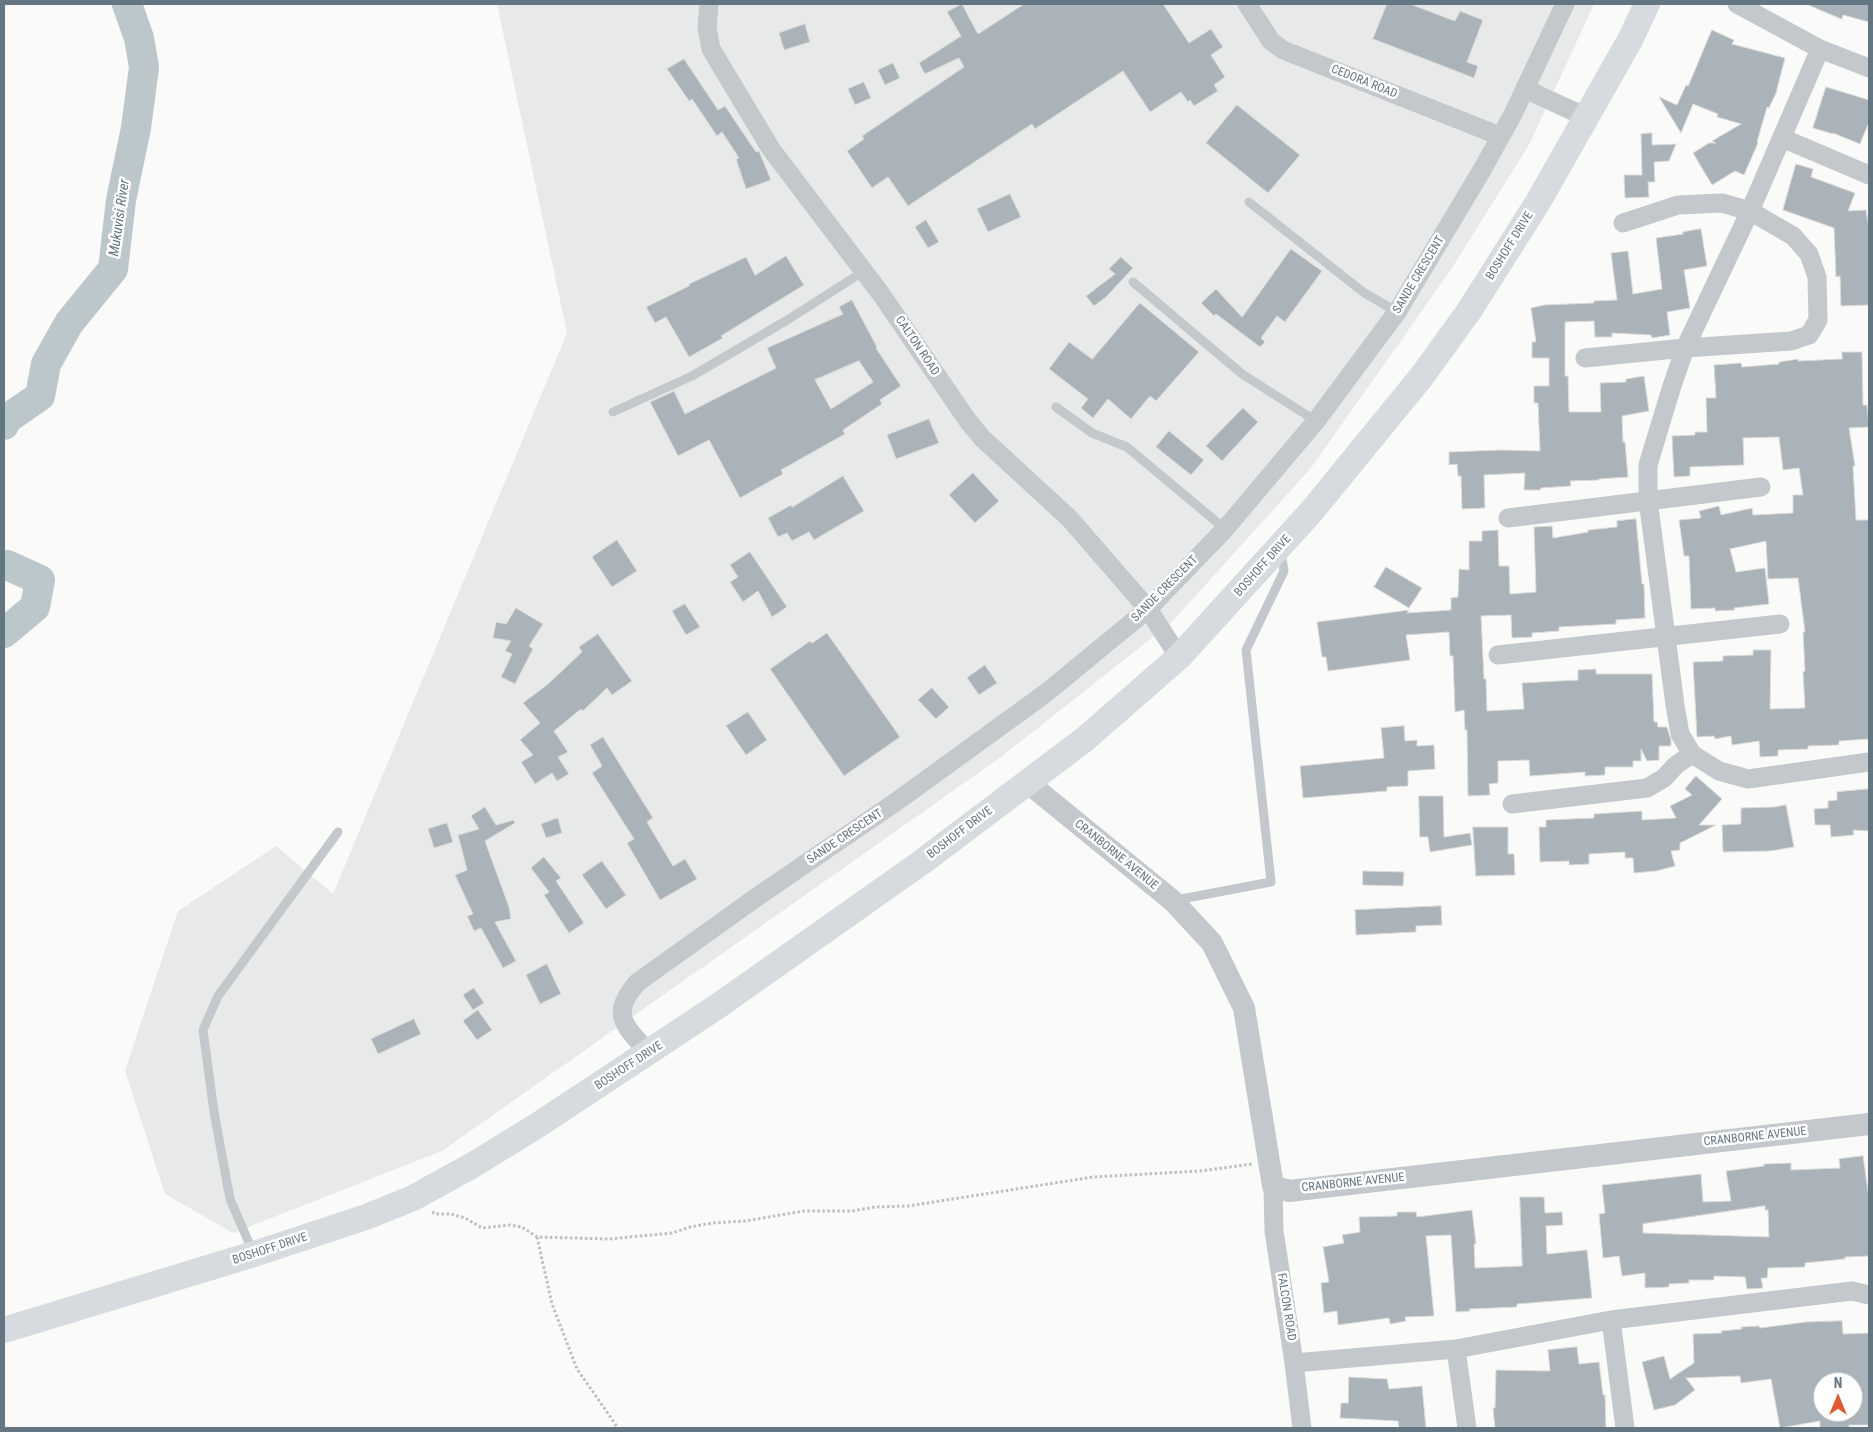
<!DOCTYPE html>
<html>
<head>
<meta charset="utf-8">
<style>
  body { margin:0 }
  #map { position:relative; width:1873px; height:1432px; overflow:hidden; background:#fafaf8; font-family:"Roboto Condensed",sans-serif }
  canvas { display:block }
  .frame { position:absolute; inset:0; border:5px solid #657683; pointer-events:none }
  .north { position:absolute; left:1813px; top:1372px; width:50px; height:50px; box-sizing:border-box; background:#fff; border:1px solid #c1c8cd; border-radius:50%; rotate:0deg; font-size:14px; font-weight:700; line-height:20px; text-align:center; color:#657683 }
  .north::after { content:''; display:block; margin:auto; width:18px; height:22px; background:#e4572e; clip-path:polygon(50% 0,100% 100%,50% 72%,0 100%) }
</style>
</head>
<body>
<div id="map">
<canvas width="1873" height="1432"></canvas>
<div class="frame"></div>
<div class="north">N</div>
</div>
<script>
const ctx = document.querySelector('canvas').getContext('2d');
ctx.lineJoin = 'round';
function fill(path, color) { ctx.fillStyle = color; ctx.fill(path, 'evenodd'); }
function trace(path, color, width, dash) { ctx.strokeStyle = color; ctx.lineWidth = width; ctx.lineCap = dash ? 'butt' : 'round'; ctx.setLineDash(dash || []); ctx.stroke(path); }
function write(font, color, halo, rows, align = 'center') {
  ctx.font = font + ' "Roboto Condensed",sans-serif'; ctx.lineWidth = 5; ctx.setLineDash([]); ctx.textBaseline = 'middle'; ctx.strokeStyle = halo; ctx.fillStyle = color; for (const [text, x, y, turn = 0] of rows) {
    ctx.save(); ctx.translate(x, y); ctx.rotate((+turn || 0) * Math.PI / 180); ctx.textAlign = isNaN(turn) ? turn : align; if (halo) ctx.strokeText(text, 0, 0); ctx.fillText(text, 0, 0); ctx.restore();
  }
}
fill(new Path2D(`
  M497 4H1594L1529 145 1450 271 1311 468 1172 622 1001 757 442 1151 233 1233 165 1194 125 1071 178 911 276 846 333 894 567 333Z`), '#e8e9e9');
trace(new Path2D(`
  M4 425 7 419 40 396 46 364 69 323 113 269 121 200 136 128 144 67 139 38 127 4
  M4 566 7 565 40 580 35 607 4 633`), '#bbc7cb', 30);
const building = new Path2D(`
  M962 4 978 34 1024 4H1163L1189 43 1211 29 1223 47 1211 55 1225 77 1214 85 1218 91 1194 106 1190 100 1188 102 1181 92 1150 112 1123 71 1035 129 1032 124 908 206 888 177 872 188 847 151 864 139 862 136 964 67 959 58 925 74 919 63 961 36 947 12Z
  M1387 4H1410L1455 21 1460 11 1483 20 1467 62 1478 66 1474 78 1373 39Z
  M1806 4H1869V22L1843 15 1842 19Z
  M805 24 810 42 784 50 779 33Z
  M1712 30 1734 40 1732 44 1785 58 1776 93 1769 108 1767 107 1757 142 1758 143 1744 175 1735 171 1712 185 1693 153 1709 143H1716L1712 141 1741 124 1717 117 1718 114 1693 104 1681 133 1659 97 1677 105 1686 85 1688 86Z
  M684 59 718 110 725 106 756 152 759 151 771 180 746 189 736 159 739 158 722 132 717 136 692 99 689 101 667 69Z
  M893 63 900 78 885 85 878 70Z
  M864 82 871 98 855 105 848 89Z
  M1826 87 1869 100V122L1860 144 1833 133V134L1813 128Z
  M1237 105 1300 155 1268 193 1206 143Z
  M1652 133V145L1676 144 1669 161 1654 162 1655 182H1648L1649 197 1625 198 1624 175H1642L1641 134Z
  M1796 164 1813 169 1811 177 1855 193 1848 211 1866 210 1869 228V305L1841 306 1840 276 1836 277 1834 228 1783 210Z
  M1010 194 1021 217 988 232 977 209Z
  M926 220 939 242 928 248 915 227Z
  M1701 229 1707 266 1684 270 1690 308 1667 312 1670 335 1652 338 1651 335 1612 333V337H1595L1594 321 1565 322V376H1568L1569 412H1601L1600 383 1626 382V379L1644 376 1649 411 1622 416 1623 442H1625L1628 477 1599 479V480L1570 481 1571 486 1541 488 1540 490H1524L1525 473 1484 475 1485 508 1462 509 1461 476H1458L1457 464 1449 465V452L1501 450 1540 451 1538 403H1534V386H1549V358H1532V342H1536L1531 308 1544 305 1594 303V301L1617 300 1611 253 1628 251 1633 294 1662 289 1656 238 1683 234V232Z
  M1291 249 1322 271 1285 322 1277 316 1261 338 1265 342 1260 347 1216 314 1214 316 1201 303 1216 289 1242 317Z
  M786 256 804 285 721 336 723 338 689 357 666 317 655 323 646 307 689 286V284L746 257 755 275Z
  M1121 257 1133 268 1106 297 1094 306 1086 296 1115 274 1109 269Z
  M852 300 877 347 876 348 901 386 880 400 882 404 843 430 845 434 781 470 783 474 740 498 709 440 678 456 650 402 674 391 685 414 776 368 767 348 843 314 839 307ZM859 361 873 382 831 409 815 380Z
  M1140 303 1199 352 1156 401 1150 396 1131 419 1108 399 1093 418 1081 408 1088 399 1049 369 1069 342 1092 359Z
  M1842 352H1862L1863 405H1867L1869 427 1849 428 1855 466H1853L1856 520H1869V739L1839 741V745L1808 746V749L1778 750V756L1760 757 1759 741 1732 745 1731 736 1715 739 1714 736 1697 737 1693 662 1723 661V656L1753 655V650H1771L1770 709 1805 708 1803 672 1805 671 1803 632H1805L1798 578 1768 579 1766 541 1730 549 1736 572 1765 568 1769 604 1734 608 1735 610 1715 611V608L1691 609 1689 556H1684L1679 520 1701 518 1699 511 1719 506 1721 515 1752 508 1753 515 1793 513V495H1803L1799 468 1783 470 1779 437 1743 438 1744 465 1690 467V476L1674 477 1672 436 1695 435V432H1707L1706 398H1716L1714 365 1741 363 1742 367 1779 364V362L1798 359V361L1842 359Z
  M1243 408 1258 422 1222 461 1206 446Z
  M929 419 939 443 896 459 887 435Z
  M1169 431 1204 460 1191 475 1156 447Z
  M973 473 999 501 975 523 949 495Z
  M843 476 864 511 814 540 809 532 792 541 787 533 778 537 768 518 791 505 792 507Z
  M1636 519 1642 584H1644L1645 618 1616 620V624L1559 627V631L1532 633V637L1512 638 1511 615 1481 616 1484 679H1486L1487 711 1524 709 1522 683 1578 680V670L1596 669V674H1652L1654 722H1657L1658 727H1667L1671 740V746H1659V760L1647 761 1641 749V761H1633V767H1605V775L1585 776V772L1530 776 1529 760 1498 761V783L1489 784 1490 795 1468 796 1467 730H1465L1464 710 1455 712 1453 656H1450L1449 632 1406 635 1410 660 1328 671 1326 657H1322L1317 622 1409 610 1407 613 1451 610V598L1458 597 1459 569 1469 570V541H1482V531L1498 530 1499 566H1509L1510 594 1536 592 1534 527 1552 526 1553 538 1588 532V530L1617 527V521Z
  M617 540 637 571 612 587 592 557Z
  M750 552 787 607 772 617 758 591 743 602 730 582 738 577 730 565Z
  M1386 567 1422 588 1409 608 1374 587Z
  M685 604 700 627 686 635 672 611Z
  M516 608 543 624 529 646 533 649 515 684 501 677 512 654 505 651 511 641 493 638 496 622 506 624Z
  M827 633 900 737 844 776 770 669 810 641 812 643Z
  M598 634 632 681 612 695 607 688 583 711 581 709 554 731 568 752 558 757 569 774 557 781 552 773 535 784 521 762 533 755 520 740 540 723 523 703 548 684 582 652 579 647Z
  M985 665 997 683 979 695 967 678Z
  M932 688 949 707 936 719 918 700Z
  M748 712 767 740 746 755 726 726Z
  M1404 726 1405 741 1417 740V746L1434 745 1435 769 1408 771V786L1387 787V791L1303 798 1300 766 1384 758 1381 728Z
  M603 737 653 818 647 822 673 866 685 859 697 879 660 900 627 843 634 839 592 773 602 766 590 745Z
  M1696 776 1722 799 1699 825H1716L1680 843V850L1671 851 1675 866 1656 871 1634 873 1633 858H1625V852L1589 854V864L1569 865V861L1540 862 1539 827H1546V820L1594 818V814L1642 811V820L1676 818 1670 806 1692 795 1685 789Z
  M1869 789V831L1853 830 1854 835 1831 837 1830 825H1815L1814 809 1828 808V801L1837 800V792Z
  M1419 796H1443L1444 837 1470 833 1472 845 1430 852 1428 837H1420Z
  M1786 805 1794 847 1770 851 1723 852 1722 825 1741 824V808L1775 807Z
  M485 807 496 825 514 820 515 823 485 841 509 907 511 919 495 922 516 961 503 968 481 928 474 931 467 916 473 914 455 875 467 870 458 835 479 829 471 816Z
  M558 818 562 833 546 838 541 824Z
  M447 823 453 842 434 848 428 829Z
  M1473 827H1508V854H1514L1515 875 1476 876Z
  M544 857 561 878 556 881 584 923 569 933 544 895 549 892 531 868Z
  M602 861 626 895 606 909 582 875Z
  M1363 871 1404 872 1403 886 1363 885Z
  M1441 906 1442 925 1416 926V932L1356 935 1355 910Z
  M547 964 561 994 540 1004 526 975Z
  M474 988 484 1003 473 1010 463 995Z
  M478 1010 492 1030 477 1040 463 1021Z
  M414 1019 421 1034 378 1054 371 1039Z
  M1863 1156 1869 1198V1256L1845 1257V1259L1805 1263V1267L1768 1268 1767 1278H1761L1763 1288 1747 1289 1745 1277 1714 1276V1280H1689V1283L1669 1284V1287L1645 1288V1273L1622 1276 1619 1256 1603 1258 1599 1214 1605 1213 1602 1185 1701 1174 1703 1202 1731 1201 1726 1171 1764 1166V1164L1791 1163V1170L1840 1168 1839 1159ZM1765 1206V1210H1768L1769 1237 1643 1233V1224Z
  M1520 1197H1544L1545 1213 1562 1212 1563 1225 1546 1226 1547 1254 1587 1250 1592 1298 1517 1304V1307L1469 1309 1470 1311 1456 1312 1451 1235 1426 1236 1434 1316 1405 1317 1406 1321 1390 1324 1389 1318 1338 1325 1337 1311 1324 1313 1321 1283 1329 1282 1323 1247 1344 1243 1342 1235 1360 1232 1359 1217 1397 1216V1212H1416L1417 1217 1472 1210 1476 1244H1474L1475 1268 1522 1266Z
  M1842 1321 1843 1334 1869 1333V1425H1849V1428H1820V1421L1780 1428 1771 1379 1741 1383 1740 1376 1686 1378 1695 1390 1675 1405 1654 1410 1642 1362 1664 1356 1670 1379 1694 1363 1693 1334 1722 1333 1721 1331 1742 1329 1741 1327 1759 1326 1760 1328 1806 1322ZM1823 1382H1853V1412H1823Z
  M1577 1347 1579 1364 1599 1362 1603 1395H1605L1606 1428H1495L1493 1408H1495L1496 1370 1550 1371 1548 1350Z
  M1349 1377 1387 1379 1389 1389 1422 1386 1426 1428H1399L1398 1421 1340 1418 1341 1403H1348Z`);
fill(building, '#aab3b9');
trace(building, '#dcdcda', 1);
trace(new Path2D(`
  M432 1212 436 1214H451L465 1218 482 1228 510 1225 522 1227 537 1237 609 1239 672 1233 690 1227 712 1223 745 1221 804 1211H852L875 1207 908 1206 1093 1177 1200 1171 1252 1164
  M537 1237 552 1304 577 1369 618 1428`), '#bbbfc2', 3, [2.5, 2.5]);
trace(new Path2D(`
  M1249 202 1363 292 1397 312
  M1133 282 1242 374 1316 421
  M1056 407 1092 433 1127 447 1225 529
  M613 412 692 376 789 319 864 271
  M1176 900 1271 882 1246 650 1284 571 1281 553
  M253 1252 230 1199 214 1112 203 1030 218 996 338 832`), '#c3c8cc', 9);
trace(new Path2D(`
  M709 4 707 28 711 49 771 149 881 294 968 421 982 438 1070 519 1148 609 1179 657
  M1247 4 1271 41 1283 50 1500 136
  M1737 4 1820 49 1869 68
  M1820 49 1750 211 1685 348 1671 389 1648 465V500L1675 705 1680 734 1692 754 1719 771 1748 779 1869 762
  M1525 89 1586 117
  M1782 138 1869 175
  M1585 358 1685 348 1791 341 1809 335 1818 320 1817 277 1809 254 1793 236 1750 211 1722 203 1678 205 1623 223
  M1508 518 1761 487
  M1498 655 1780 624
  M1512 804 1647 788 1664 778 1676 765 1692 754
  M649 1053C624 1025 609 1014 638 982L754 899 900 799 1046 693 1148 609 1225 529 1316 421 1397 312 1482 170 1513 114 1565 4
  M1273 1186 1274 1231 1294 1363 1302 1428
  M1611 1320 1625 1428
  M1456 1349 1467 1428
  M1294 1363 1456 1349 1611 1320 1852 1291 1869 1295`), '#c3c8cc', 19);
trace(new Path2D(`
  M1027 782 1173 901 1212 943 1244 1008 1273 1186 1289 1191 1869 1124`), '#c3c8cc', 22);
trace(new Path2D(`
  M4 1330 254 1254 366 1217 413 1198 473 1165 538 1125 718 1006 922 862 1085 739 1179 657 1311 512 1422 376 1469 311 1538 202 1630 40 1647 4`), '#d6dbdf', 26);
write('12px', '#657683', '#fff', [
  ["CEDORA ROAD",1364,82,22],
  ["BOSHOFF DRIVE",1510,246,-58],
  ["SANDE CRESCENT",1419,275,-59],
  ["CALTON ROAD",917,346,56],
  ["BOSHOFF DRIVE",1263,566,-48],
  ["SANDE CRESCENT",1165,589,-45],
  ["BOSHOFF DRIVE",960,833,-37],
  ["SANDE CRESCENT",845,837,-34],
  ["CRANBORNE AVENUE",1116,855,39],
  ["BOSHOFF DRIVE",629,1066,-33],
  ["CRANBORNE AVENUE",1755,1137,-6],
  ["CRANBORNE AVENUE",1353,1183,-6],
  ["BOSHOFF DRIVE",270,1249,-18],
  ["FALCON ROAD",1286,1307,81]
]);
write('italic 14px', '#60757c', '#fff', [
  ["Mukuvisi River",120,218,-82]
]);
</script>
</body>
</html>
